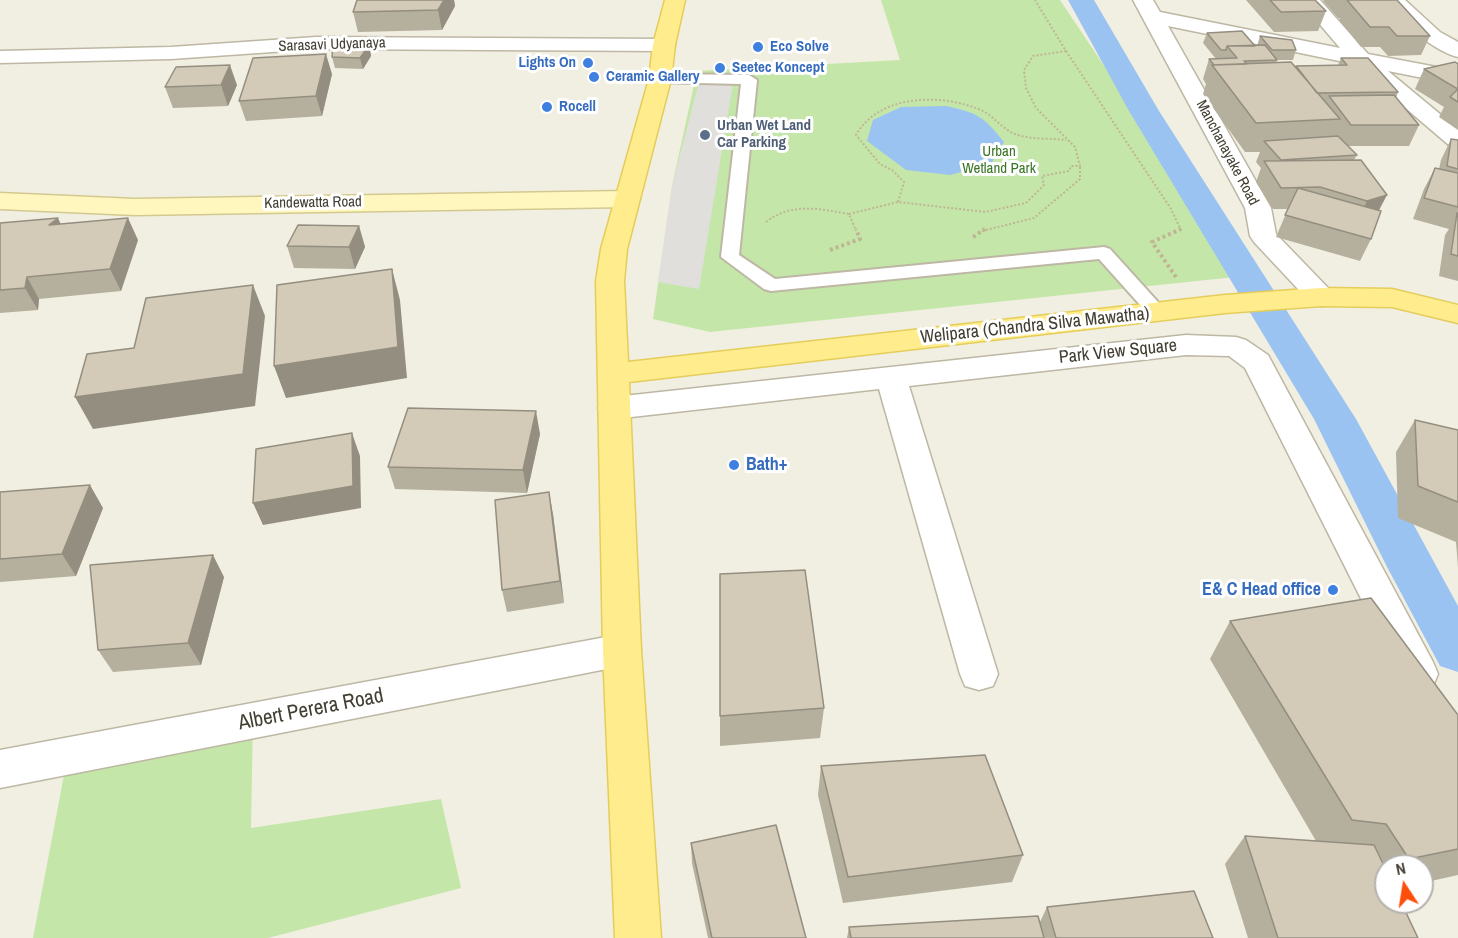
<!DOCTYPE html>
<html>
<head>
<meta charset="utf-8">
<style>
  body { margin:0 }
  #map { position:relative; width:1458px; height:938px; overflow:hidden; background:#f1efe2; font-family:"Archivo Narrow",sans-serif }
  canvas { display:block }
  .north { position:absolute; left:1374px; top:854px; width:60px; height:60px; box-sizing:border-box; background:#fff; border:2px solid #b4b2ad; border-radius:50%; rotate:348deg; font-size:16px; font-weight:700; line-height:24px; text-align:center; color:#433e32 }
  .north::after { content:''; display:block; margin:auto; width:21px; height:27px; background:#fe4e0c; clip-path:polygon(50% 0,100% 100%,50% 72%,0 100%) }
</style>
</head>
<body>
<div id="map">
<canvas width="1458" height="938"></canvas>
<div class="north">N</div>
</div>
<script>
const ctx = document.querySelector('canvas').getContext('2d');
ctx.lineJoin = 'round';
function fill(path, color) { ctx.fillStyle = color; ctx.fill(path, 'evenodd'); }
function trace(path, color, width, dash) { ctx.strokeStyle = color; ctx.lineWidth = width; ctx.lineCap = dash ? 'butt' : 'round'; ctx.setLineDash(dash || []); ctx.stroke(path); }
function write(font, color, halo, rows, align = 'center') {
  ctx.font = font + ' "Archivo Narrow",sans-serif'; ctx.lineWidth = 6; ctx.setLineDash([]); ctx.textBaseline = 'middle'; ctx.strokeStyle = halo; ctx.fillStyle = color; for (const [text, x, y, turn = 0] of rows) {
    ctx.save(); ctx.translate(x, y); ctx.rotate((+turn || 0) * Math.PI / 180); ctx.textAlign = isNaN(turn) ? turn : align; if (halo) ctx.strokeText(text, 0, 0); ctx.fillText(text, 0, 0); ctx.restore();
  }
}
fill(new Path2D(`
  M881 0H1060L1245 276 710 332 653 319 672 186 697 71 900 60Z
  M253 717 251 828 441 799 461 888 268 938H33L64 775Z`), '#c4e7a9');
fill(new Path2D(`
  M699 82 733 83 699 289 658 282 672 186Z`), '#e1dfdb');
fill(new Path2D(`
  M946 106C978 113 983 116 1004 142L991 164 950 175 906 170 867 141 873 120 901 107Z`), '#9bc3f1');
fill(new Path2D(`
  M1068 0H1094L1159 111 1356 419 1458 606V672L1440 666 1386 565 1314 419 1129 111Z`), '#9bc3f1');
const lane = new Path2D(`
  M660 74 749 75 757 80 739 255 775 279 1104 247 1110 249 1167 312 1164 316H1150L1099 259 771 291 764 289 721 257 741 84 655 82 652 79Z`);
const street = new Path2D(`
  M1133 0H1153L1160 12 1340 48 1299 0H1320L1368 54 1458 71V85L1388 71 1458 129V148L1450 146 1354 64 1168 26 1271 208 1276 234 1331 291 1335 297 1331 303 1321 306 1311 303 1254 242 1250 236 1245 208Z
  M1383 0H1405L1440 32 1458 42V57C1435 52 1397 20 1383 0Z
  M316 37 664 39 671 41 675 45 671 49 664 51 316 49 171 59 0 63V51L171 47Z
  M1186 335 1236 337 1246 340 1268 355 1433 662 1438 674 1433 686 1419 690 1405 686 1245 368 1229 356 1186 355 909 386 998 674 993 686 979 690 965 686 960 674 879 389 614 419 603 416 598 408 603 400 614 397Z
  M622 634 635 639 641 650 635 661 622 666 0 788V750Z`);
const secondary = new Path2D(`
  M627 191 636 194 640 199 636 204 627 207 135 215 0 209V193L135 199Z`);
const primary = new Path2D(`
  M665 0H685L675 45 671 79 627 249 624 281 628 362 1225 295 1321 288 1392 289 1458 305V323L1392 307 1321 306 1225 313 629 382 641 650 661 938H615L603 650 596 281 601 249 649 79 653 45Z`);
trace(lane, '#bdb7a4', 4);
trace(street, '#bdb7a4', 3);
trace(secondary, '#d3c990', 3);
trace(primary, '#e5cd5c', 3);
trace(new Path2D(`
  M1066 51 1171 209 1181 230 1179 231
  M898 202 904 182 892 170 880 164 856 135C879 94 941 93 981 110 994 116 1002 129 1015 134 1031 140 1050 138 1066 140
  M849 214 898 202 985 212 1026 203 1044 185 1042 176 1069 171 1071 166H1080L1075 147 1036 108 1026 88 1024 70 1033 56 1066 51 1035 0
  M766 222C791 202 820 209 849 214L856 231
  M982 231 1034 218 1080 179V166`), '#bfb595', 2, [2, 2]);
trace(new Path2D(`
  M973 237 985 229
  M830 250 860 239 856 229
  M1176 277 1152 242 1181 229`), '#bfb595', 4, [3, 3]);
fill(lane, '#fff');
fill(street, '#fff');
fill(secondary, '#fff7be');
fill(primary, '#ffec8d');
fill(new Path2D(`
  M357 0H454L455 6 442 30 358 32 353 12Z
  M1246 0H1315L1326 11 1318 31 1274 32Z
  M1324 0H1393L1430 36 1421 55 1388 56 1380 47H1361L1339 20 1340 18H1338L1323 1Z
  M1207 33 1255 46H1257L1260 36 1296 50 1293 60H1277L1276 63 1295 68 1296 66 1338 65 1341 58 1398 92 1396 98 1419 125 1409 146H1348L1357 155 1354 160 1379 210 1371 239 1360 261 1276 237 1288 209H1273L1256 182 1261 168 1256 162 1260 152H1245L1203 94 1206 84 1203 79 1209 59H1216L1203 43Z
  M369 45 371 56 363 69 335 68 332 57Z
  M1458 64V130L1439 117 1444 107 1415 89 1424 69Z
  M332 74 322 116 246 121 239 101Z
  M237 85 228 106 173 108 165 87Z
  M1451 139 1458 140V281L1439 276 1445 235 1449 229 1413 219 1424 189 1435 168 1439 169 1441 160Z
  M0 223 61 224 138 240 121 291 39 299 38 310 0 313Z
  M359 226 365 247 355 269 294 268 287 246Z
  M1415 420 1458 430V567L1456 542 1398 518 1396 452Z
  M540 434 527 493 395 489 388 467Z
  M0 492 103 508 76 576 0 582Z
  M553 514 564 603 507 612 502 590Z
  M720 574 824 708 820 738 720 746Z
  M224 577 201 665 113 672 98 650Z
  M1230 621 1458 715V875L1422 883V866H1386V902L1418 938H1248L1225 864 1245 836 1316 841 1210 659Z
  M821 766 1023 855 1012 882 843 903 818 795Z
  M691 843 806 938H708L692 863Z
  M1047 907 1213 938H847L849 927 1040 922Z`), '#b5af9d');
fill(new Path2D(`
  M444 0H454L455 6 442 30 438 10Z
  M369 45 371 56 363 69 360 58Z
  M326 54 332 74 322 116 316 96Z
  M230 65 237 85 228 106 221 85Z
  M1387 195 1376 216 1357 222 1367 201Z
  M58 218 68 240 49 225Z
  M128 218 138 240 121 291 110 269Z
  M359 226 365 247 355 269 349 247Z
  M392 269 400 300 407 378 286 398 274 366Z
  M27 277 39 299 38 310 25 288Z
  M253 285 265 316 255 406 93 429 75 397Z
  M536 411 540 434 527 493 523 470Z
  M352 433 360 456 361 508 263 525 253 503Z
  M90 485 103 508 76 576 62 554Z
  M549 492 553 514 564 603 560 581Z
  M213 555 224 577 201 665 188 643Z`), '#948e80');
const building = new Path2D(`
  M357 0H444L438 10 353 12Z
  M1270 0H1315L1326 11 1281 12Z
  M1347 0H1397L1430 36H1397L1389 27H1370Z
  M1242 31 1255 46H1227L1226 50H1221L1207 33Z
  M1260 36 1292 40 1296 50H1272Z
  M333 44 369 45 360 58 332 57Z
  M1265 45 1277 60 1244 61 1247 64 1214 65 1209 59 1237 58 1227 46Z
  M326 54 316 96 239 101 253 58Z
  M1341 58H1368L1398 92 1317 93 1296 66 1347 65Z
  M1291 62 1340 119 1256 123 1212 65Z
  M1455 62 1458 64V102L1450 97 1458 89 1424 69Z
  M230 65 221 85 165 87 176 67Z
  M1394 95 1419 125H1351L1329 96Z
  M1338 136 1357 155 1281 160 1264 141Z
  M1451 139 1458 140V169L1447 166Z
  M1361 160 1387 195 1367 201 1320 187 1281 188 1264 161Z
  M1435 168 1458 173V207L1424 198Z
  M1298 188 1381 211 1371 239 1285 215Z
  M1457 213H1458V256L1451 254Z
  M58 218 49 225 128 218 110 269 27 277 25 288 0 290V223Z
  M298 225 359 226 349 247 287 246Z
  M392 269 398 347 274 366 277 285Z
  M253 285 243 374 75 397 87 354 134 348 146 298Z
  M408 408 536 411 523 470 388 467Z
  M1415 420 1458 430V502L1418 486Z
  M352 433 353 486 253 503 256 449Z
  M90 485 62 554 0 559V492Z
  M549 492 560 581 502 590 495 500Z
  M213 555 188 643 98 650 90 565Z
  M805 570 824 708 720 716V574Z
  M1371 598 1458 715V849L1409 859 1386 824 1352 820 1230 621Z
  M985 755 1023 855 848 877 821 766Z
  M776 825 806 938H712L691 843Z
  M1245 836 1374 845 1386 870V902H1401L1418 938H1278Z
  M1194 891 1213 938H1056L1047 907Z
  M1038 916 1044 938H851L849 927Z`);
fill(building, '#d3cbb7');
trace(building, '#948e80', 1.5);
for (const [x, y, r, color] of [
  [758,47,6,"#3f7fe0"],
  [588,63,6,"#3f7fe0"],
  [720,68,6,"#3f7fe0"],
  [594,77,6,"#3f7fe0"],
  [547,107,6,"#3f7fe0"],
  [705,135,6,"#5c6f8a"],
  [734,465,6,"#3f7fe0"],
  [1333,590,6,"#3f7fe0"]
]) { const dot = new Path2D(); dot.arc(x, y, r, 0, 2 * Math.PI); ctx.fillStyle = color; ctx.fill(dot); trace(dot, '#fff', 2); }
write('15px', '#433e32', '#fff', [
  ["Sarasavi Udyanaya",332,45,-2],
  ["Manchanayake Road",1227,153,62],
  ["Kandewatta Road",313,203,-1]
]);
write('bold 15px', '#366cbe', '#fff', [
  ["Eco Solve",770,47],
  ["Lights On",576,63,"right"],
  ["Seetec Koncept",732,68],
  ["Ceramic Gallery",606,77],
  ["Rocell",559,107]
], 'left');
write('bold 15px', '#4e5e75', '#fff', [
  ["Urban Wet Land",717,126],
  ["Car Parking",717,143]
], 'left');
write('15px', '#3a7525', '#fff', [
  ["Urban",999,152],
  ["Wetland Park",999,169]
]);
write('18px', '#433e32', '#fff', [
  ["Welipara (Chandra Silva Mawatha)",1035,326,-6],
  ["Park View Square",1118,352,-6]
]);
write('bold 18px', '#366cbe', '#fff', [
  ["Bath+",746,465],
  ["E& C Head office",1321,590,"right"]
], 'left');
write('21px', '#433e32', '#fff', [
  ["Albert Perera Road",311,710,-11]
]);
</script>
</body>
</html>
